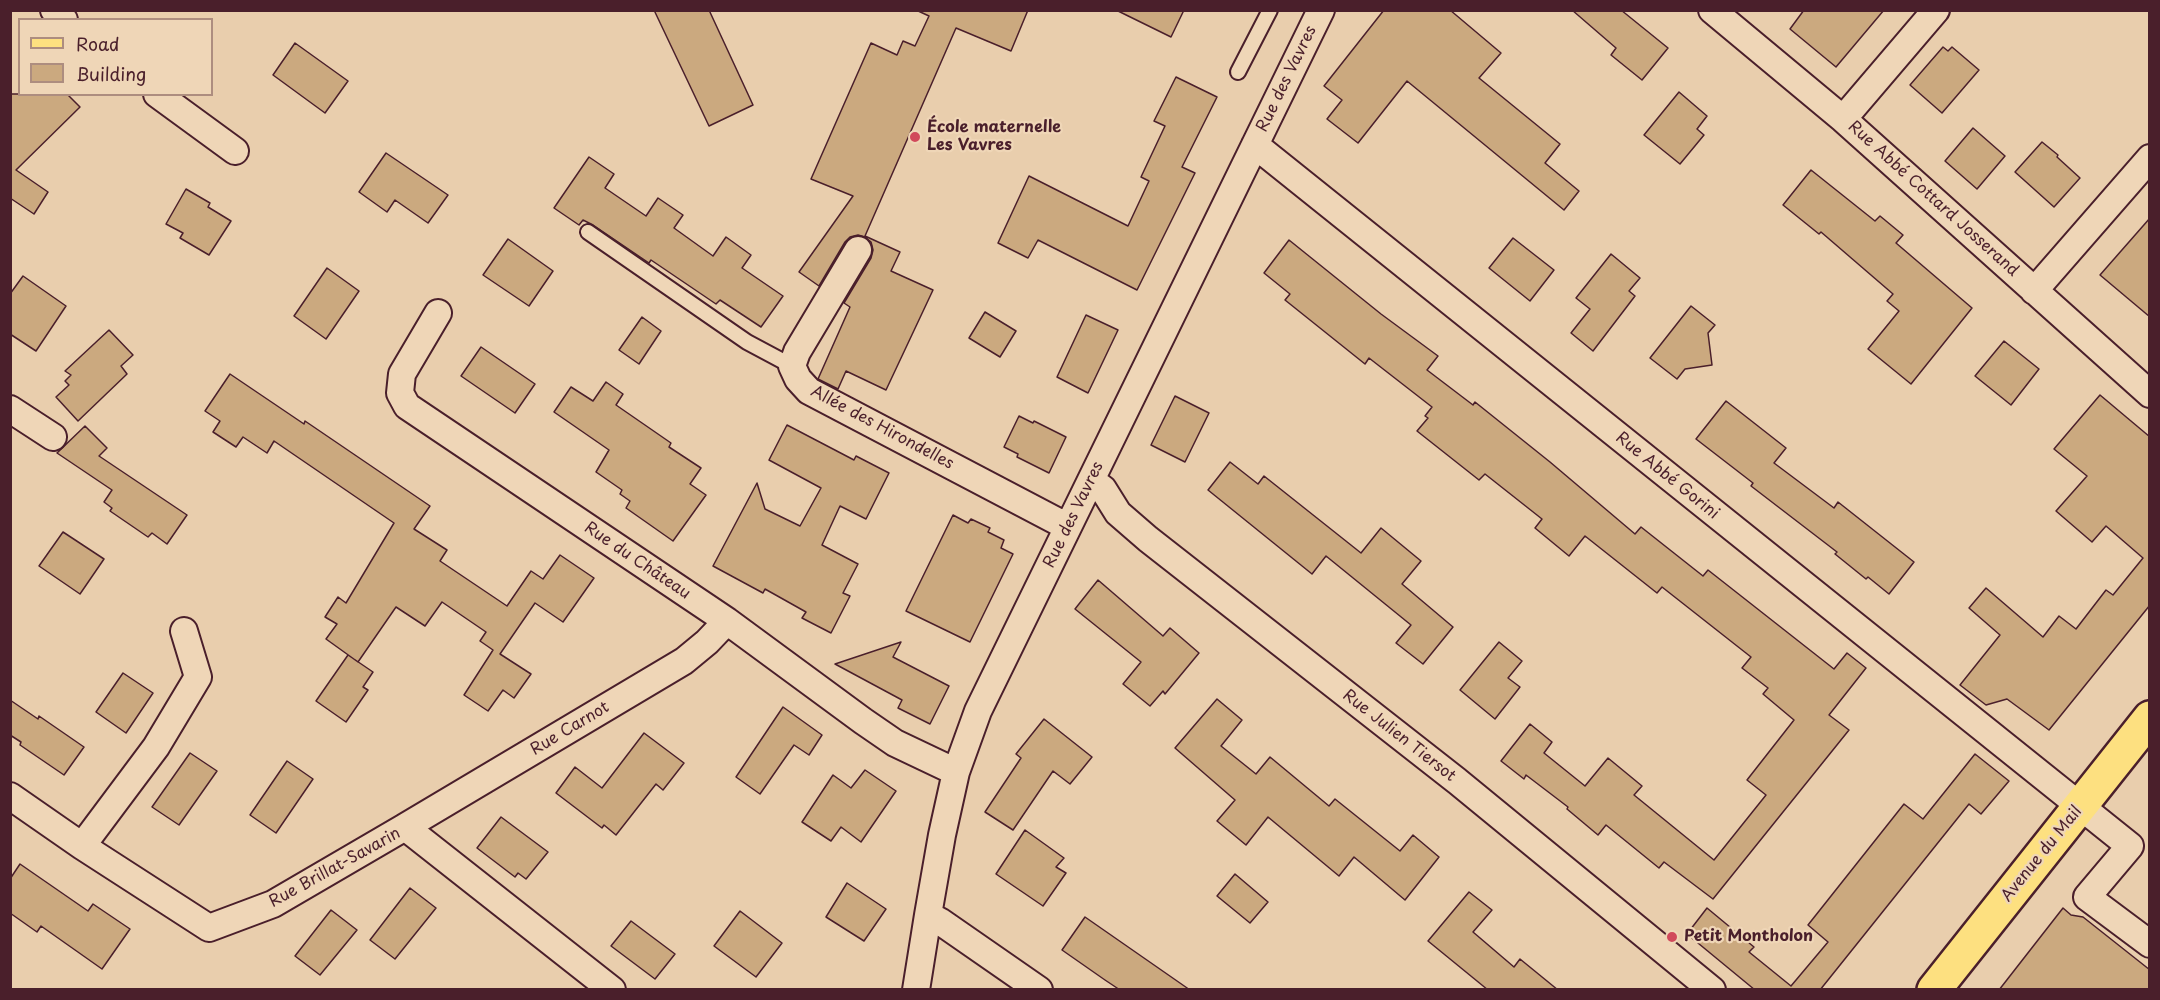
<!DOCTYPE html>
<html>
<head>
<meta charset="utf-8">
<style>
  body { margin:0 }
  #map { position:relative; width:2160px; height:1000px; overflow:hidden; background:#e9cead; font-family:"Playpen Sans",sans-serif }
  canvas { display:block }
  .frame { position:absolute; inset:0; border:12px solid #4a1f2b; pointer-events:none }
  .legend { position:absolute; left:18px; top:18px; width:195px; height:78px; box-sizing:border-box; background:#efd6b7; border:2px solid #ad8d7f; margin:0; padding:8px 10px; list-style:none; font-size:18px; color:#4a1f2b }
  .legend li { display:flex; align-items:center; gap:12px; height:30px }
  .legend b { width:30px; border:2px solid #ad8d7f }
</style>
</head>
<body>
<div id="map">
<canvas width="2160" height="1000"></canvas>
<div class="frame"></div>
<ul class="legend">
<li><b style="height:8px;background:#fde080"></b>Road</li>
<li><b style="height:16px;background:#cba97f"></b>Building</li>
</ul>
</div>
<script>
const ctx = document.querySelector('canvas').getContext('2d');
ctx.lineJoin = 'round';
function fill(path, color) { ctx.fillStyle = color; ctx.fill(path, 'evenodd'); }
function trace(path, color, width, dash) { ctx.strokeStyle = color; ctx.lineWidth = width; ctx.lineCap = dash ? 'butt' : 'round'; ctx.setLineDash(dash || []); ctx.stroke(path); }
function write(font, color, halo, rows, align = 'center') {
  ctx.font = font + ' "Playpen Sans",sans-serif'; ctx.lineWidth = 4.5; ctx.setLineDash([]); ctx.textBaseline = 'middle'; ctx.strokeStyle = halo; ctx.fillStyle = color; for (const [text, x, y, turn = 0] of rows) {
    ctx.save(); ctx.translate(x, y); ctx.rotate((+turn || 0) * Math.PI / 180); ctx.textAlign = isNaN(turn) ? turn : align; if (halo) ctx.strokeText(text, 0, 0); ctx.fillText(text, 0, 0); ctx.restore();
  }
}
const building = new Path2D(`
  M654 10H709L753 105 709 126Z
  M916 10H1028L1011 51 956 28 865 236 900 252 891 271 933 290 886 390 846 371 838 389 818 379 850 307 844 303 871 258 873 250 871 242 865 237 858 235 850 237 845 242 819 286 799 272 853 196 811 179 871 43 897 55 903 41 915 46 929 16Z
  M1116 10H1184L1171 37Z
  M1384 10H1450L1501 53 1479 78 1560 144 1545 163 1579 191 1564 210 1407 81 1358 143 1327 119 1342 100 1324 86Z
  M1572 10H1621L1668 48 1642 80 1611 55 1616 48Z
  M1804 10H1884L1836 67 1790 29Z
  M295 43 348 81 325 113 273 75Z
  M1943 47 1948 51 1952 47 1979 70 1942 113 1910 85Z
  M1176 77 1217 97 1182 167 1195 173 1137 290 1038 240 1028 258 998 243 1029 176 1128 226 1149 181 1141 177 1165 126 1154 121Z
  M1679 92 1707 116 1697 129 1704 135 1680 164 1644 135Z
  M10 94H67L80 107 16 170 48 192 34 214 10 198Z
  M1973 128 2005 156 1977 189 1945 161Z
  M2042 142 2058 155 2057 157 2080 178 2054 207 2015 172Z
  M386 153 448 195 428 223 395 200 387 212 359 192Z
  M589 157 614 174 605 188 646 216 658 198 683 215 674 228 713 256 726 237 751 255 742 268 783 296 761 327 720 300 716 304 651 260 649 263 593 225 583 220 579 225 554 208Z
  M1811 170 1875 221 1880 216 1903 235 1896 243 1972 308 1911 384 1868 349 1899 311 1887 301 1893 294 1821 232 1819 234 1783 205Z
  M186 189 210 203 208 207 231 221 209 255 180 238 183 233 166 224Z
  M2150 218V317L2100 275Z
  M1513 238 1554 270 1530 301 1489 268Z
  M508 239 553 271 529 306 483 275Z
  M1289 240 1381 314 1438 356 1427 370 1473 405 1475 402 1550 462 1635 534 1641 527 1703 576 1708 570 1834 669 1847 653 1866 668 1829 715 1849 730 1713 899 1664 862 1659 868 1606 825 1598 835 1567 809 1568 807 1526 775 1524 779 1501 761 1530 724 1552 742 1544 753 1585 786 1608 758 1642 786 1634 795 1714 860 1766 795 1747 780 1794 720 1763 694 1768 688 1742 668 1751 657 1662 587 1657 593 1585 536 1569 556 1535 528 1542 519 1485 474 1479 480 1417 431 1428 418 1425 416 1432 407 1369 358 1365 364 1285 300 1290 294 1264 273Z
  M1611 254 1640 278 1629 291 1635 296 1593 351 1571 333 1590 309 1576 298Z
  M327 268 359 291 326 339 294 316Z
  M23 276 66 306 36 351 10 334V294Z
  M1691 306 1715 325 1708 333 1712 365 1685 369 1677 379 1650 358Z
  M985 312 1016 331 1000 357 969 338Z
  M1086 315 1118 330 1088 393 1057 377Z
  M642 317 661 331 639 364 619 350Z
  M109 330 133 355 121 366 127 374 78 421 56 397 69 385 65 381 71 375 65 371Z
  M2004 341 2039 369 2011 405 1975 376Z
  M481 347 535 384 515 413 461 376Z
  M230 374 304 424 305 421 430 506 414 529 447 550 440 561 507 606 531 571 543 579 560 555 594 578 563 622 535 603 500 654 531 674 514 698 503 690 488 711 464 695 493 650 480 641 486 632 442 602 425 626 396 607 358 662 326 639 337 624 325 617 338 597 346 603 394 523 274 441 267 453 243 437 236 447 213 432 220 421 205 411Z
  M606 382 623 394 616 405 671 443 669 447 701 468 690 484 706 495 673 541 626 508 630 501 620 494 622 490 596 472 609 450 554 412 571 387 593 401Z
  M2100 395 2150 437V605L2049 730 2007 699 1986 705 1960 685 2000 635 1969 608 1986 588 2043 637 2059 616 2076 629 2106 590 2113 595 2143 558 2106 526 2092 542 2056 511 2087 476 2054 449Z
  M1175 396 1209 413 1185 462 1151 445Z
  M1726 401 1786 448 1774 463 1834 508 1838 502 1914 562 1889 594 1868 577 1866 579 1835 554 1837 552 1751 486 1753 483 1696 439Z
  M1019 416 1033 423 1034 421 1066 437 1049 473 1017 457 1018 454 1004 447Z
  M787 425 854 460 856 456 889 473 866 519 840 506 822 545 858 564 843 593 850 596 831 633 802 618 806 612 765 589 763 593 713 566 757 483 765 509 800 526 821 488 769 460Z
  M85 426 107 448 99 456 187 515 167 544 152 533 148 537 110 511 112 508 104 502 112 490 57 453Z
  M1230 462 1258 484 1264 476 1361 553 1381 528 1421 561 1402 584 1453 627 1423 664 1396 643 1411 625 1326 556 1312 574 1208 490Z
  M953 515 968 523 971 519 990 528 988 532 1004 540 1001 548 1013 554 970 642 906 611Z
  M63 532 104 559 80 594 39 566Z
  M1098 580 1163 636 1170 628 1199 653 1165 694 1163 691 1150 706 1123 684 1141 662 1075 609Z
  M901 642 893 657 949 686 930 724 898 708 902 700 835 664Z
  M1499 642 1522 661 1508 678 1520 687 1495 719 1460 690Z
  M348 655 373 672 363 687 368 690 346 722 316 701Z
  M123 673 153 693 126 733 96 712Z
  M1217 699 1242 720 1221 746 1256 774 1270 757 1329 806 1335 799 1400 851 1413 835 1439 857 1405 900 1354 857 1339 876 1268 817 1246 845 1217 821 1235 800 1175 748Z
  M10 700 38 719 39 716 84 747 64 775 20 745 21 742 10 735Z
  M783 707 822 735 809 755 794 745 760 794 736 777Z
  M1044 719 1092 757 1070 784 1053 771 1013 830 985 812 1021 758 1016 754Z
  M644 733 684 763 663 790 656 784 616 835 604 825 602 828 556 793 575 767 602 788Z
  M190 753 217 771 179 825 152 807Z
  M1975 754 2009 781 1981 814 1969 804 1820 990H1755L1687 934 1707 908 1754 947 1749 952 1791 986 1828 942 1808 925 1904 804 1923 819Z
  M287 761 313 779 276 833 250 815Z
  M865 770 896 791 861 842 841 827 831 841 802 822 833 775 851 788Z
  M501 817 548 852 526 879 518 873 515 877 477 848Z
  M1025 830 1064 858 1056 867 1066 873 1043 906 996 874Z
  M20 864 88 911 93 904 130 929 102 969 41 926 37 932 10 913V879Z
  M1235 874 1268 902 1250 923 1217 896Z
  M847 883 886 909 864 941 826 917Z
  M410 888 436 908 395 959 370 940Z
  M1469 892 1492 910 1473 932 1514 967 1520 959 1558 990H1488L1428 941Z
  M2063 908 2071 915 2083 917 2150 970V990H1999Z
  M331 910 357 930 320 975 295 956Z
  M740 911 782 943 756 977 714 946Z
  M1085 917 1190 990H1120L1105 980 1062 950Z
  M631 921 675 954 655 979 611 946Z`);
fill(building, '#cba97f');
trace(building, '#4a1f2b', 1.5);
const lane = new Path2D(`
  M1238 72 1270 10
  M588 232 747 342 792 366`);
const street = new Path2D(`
  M54 10 64 20
  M1712 10 1843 119 2150 394
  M157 94 235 151
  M1843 119 1936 10
  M1255 145 2130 846 2087 897 2150 944
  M858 250 797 352 792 366 798 379 809 391 1068 527
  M2034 291 2150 158
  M438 313 402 374 400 393 407 406 727 621 863 721 895 743 956 772
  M10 409 53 437
  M1091 480 1103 489 1118 513 1148 539 1457 781 1712 990
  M10 796 82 846 209 928 273 904 405 827 612 990
  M405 827 684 661 707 642 727 621
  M82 846 156 747 198 677 184 631
  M916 990 928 915
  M1039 990 941 922 928 915 942 835 956 772 978 711 1321 10`);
const primary = new Path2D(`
  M1934 990 2150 718`);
trace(lane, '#4a1f2b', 18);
trace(street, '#4a1f2b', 30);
trace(primary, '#4a1f2b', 38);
trace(lane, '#efd6b7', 14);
trace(street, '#efd6b7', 26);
trace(primary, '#fde080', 33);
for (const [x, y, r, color] of [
  [915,137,6,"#d1495b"],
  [1672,937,6,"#d1495b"]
]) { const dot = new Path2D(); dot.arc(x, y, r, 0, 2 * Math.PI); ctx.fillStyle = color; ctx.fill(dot); trace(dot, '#efd6b7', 2); }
write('16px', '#4a1f2b', '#efd6b7', [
  ["Rue des Vavres",1287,79,-64],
  ["Rue Abbé Cottard Josserand",1933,199,42],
  ["Allée des Hirondelles",882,428,28],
  ["Rue Abbé Gorini",1667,476,39],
  ["Rue des Vavres",1074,515,-64],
  ["Rue du Château",637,561,34],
  ["Rue Carnot",570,729,-31],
  ["Rue Julien Tiersot",1399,736,38],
  ["Avenue du Mail",2042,854,-51],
  ["Rue Brillat-Savarin",335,868,-29]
]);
write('bold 16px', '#4a1f2b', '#efd6b7', [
  ["École maternelle",927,128],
  ["Les Vavres",927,146],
  ["Petit Montholon",1684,937]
], 'left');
</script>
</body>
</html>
